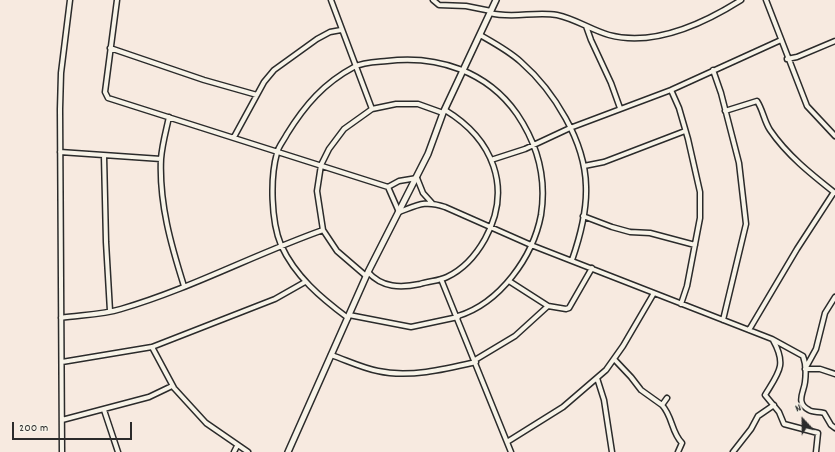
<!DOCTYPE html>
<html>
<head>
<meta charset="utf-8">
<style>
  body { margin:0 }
  #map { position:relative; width:835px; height:452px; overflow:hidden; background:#f7eae0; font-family:Dekko,sans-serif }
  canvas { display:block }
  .north { position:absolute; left:783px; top:400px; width:40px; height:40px; -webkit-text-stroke:3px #f7f3e8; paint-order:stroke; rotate:338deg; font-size:11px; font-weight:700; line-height:16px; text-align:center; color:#2b2b2b }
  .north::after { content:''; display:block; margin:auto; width:14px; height:18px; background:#2b2b2b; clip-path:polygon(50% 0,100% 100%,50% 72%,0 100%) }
  .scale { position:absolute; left:12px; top:422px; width:120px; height:18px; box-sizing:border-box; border:2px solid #2b2b2b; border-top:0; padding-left:5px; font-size:12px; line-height:14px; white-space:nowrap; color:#2b2b2b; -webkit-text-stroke:3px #f7f3e8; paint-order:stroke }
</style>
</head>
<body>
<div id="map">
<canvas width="835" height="452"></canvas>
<div class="north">N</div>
<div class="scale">200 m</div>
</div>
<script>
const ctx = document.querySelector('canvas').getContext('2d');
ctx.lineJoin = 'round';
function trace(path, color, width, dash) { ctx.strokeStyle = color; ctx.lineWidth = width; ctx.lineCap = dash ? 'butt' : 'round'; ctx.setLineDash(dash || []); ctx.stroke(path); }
const minor = new Path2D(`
  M117 0 105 92 108 98 388 187 399 212C418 205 425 200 445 207L531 245 772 339 803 356C806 364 806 374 805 382 804 392 795 403 809 410 813 413 819 411 824 413L831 425 835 428
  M331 0 372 109
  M433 0 439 5 466 6 491 11
  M766 0 807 106 835 136
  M490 13C513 19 535 11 557 15 576 19 591 30 609 35 654 47 703 24 741 0
  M586 26 591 40 611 83 620 108
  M480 35C494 43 509 51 521 62 554 91 585 141 586 186 587 210 580 237 572 260
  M110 48 204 80 257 95
  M787 59 797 57 835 41
  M713 70 721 93 739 163 746 224 723 320
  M671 90 679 108 688 139 700 192V218L687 286 681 304
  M725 111 757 101C763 110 764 121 770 130 787 155 811 174 835 193
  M169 117C166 131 162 145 161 159 159 203 171 245 184 286
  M234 137 264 82 274 70 317 39 330 32 341 30
  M60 152 161 159
  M104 156 106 242 110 311
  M491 160 525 149 570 128 671 90 781 40
  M584 166 604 162 685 131
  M388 187 399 181 417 178 423 193 432 203
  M583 216 612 227 630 232 650 233 695 245
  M368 272C382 288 401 288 420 284 429 281 439 281 447 277 464 269 476 255 485 239 513 188 493 139 445 110
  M366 276 337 251 323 230 317 191 321 165 329 149 344 129 372 109 396 104H418L443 113
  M441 279 511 452
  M509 281 548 306
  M835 297 825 313 816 349 805 369H820L835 374
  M349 315 411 327 458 317
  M61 318C80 315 102 315 121 309 190 289 255 254 323 230
  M348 318C321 298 295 276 281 245 271 221 270 178 277 153 278 147 284 140 287 134 305 105 324 83 354 67 363 62 377 62 387 61 437 55 487 71 517 114 538 145 547 177 541 215 533 257 500 303 458 316
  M749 330 797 249 834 192
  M773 340C787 365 779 372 765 395L779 412 784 424 818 433 816 452
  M152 347 174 388 206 423 248 452
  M331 355C346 360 362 368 378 371 409 378 446 369 476 362
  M614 359 631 377 641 390 662 405
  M475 360 515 336 548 306 566 309 569 308 592 268
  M62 362 152 347 275 299 305 282
  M597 378 604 400 612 452
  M667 398 662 405C673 417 671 432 682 443L678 452
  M104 410 118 452
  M62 420 149 397 172 386
  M507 442 563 407 606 370 623 346 654 293
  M62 452 60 109 61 73 70 0
  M234 452 237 446
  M733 452 751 429 758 416 774 405`);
const tertiary = new Path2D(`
  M288 452 368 272 428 154 443 113 496 0`);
trace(minor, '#2b2b2b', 7);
trace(tertiary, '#2b2b2b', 8);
trace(minor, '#f7f3e8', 4);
trace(tertiary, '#f7f3e8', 5);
</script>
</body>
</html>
